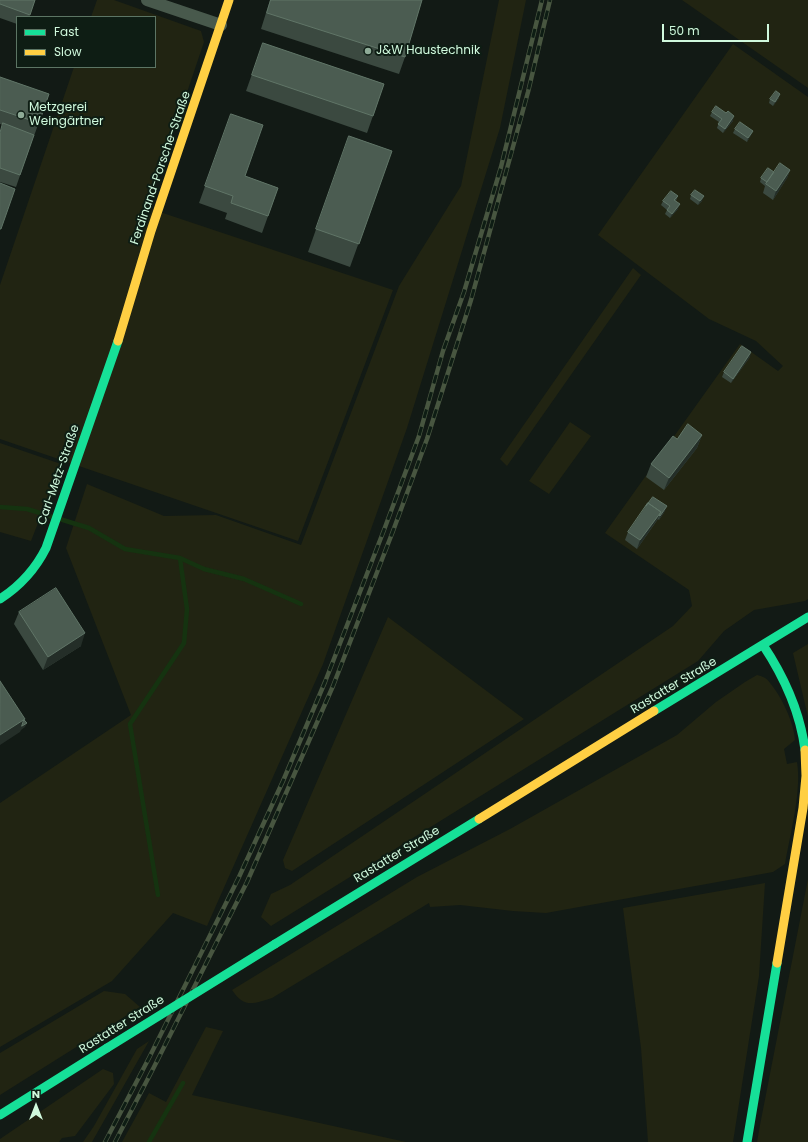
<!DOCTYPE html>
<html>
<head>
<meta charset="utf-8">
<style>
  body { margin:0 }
  #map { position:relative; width:808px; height:1142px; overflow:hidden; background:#121a15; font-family:Poppins,sans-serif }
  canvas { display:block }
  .legend { position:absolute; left:16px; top:16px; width:140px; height:52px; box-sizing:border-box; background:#0e1d14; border:1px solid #5c7564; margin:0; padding:5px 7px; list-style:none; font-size:12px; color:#d0f9dd }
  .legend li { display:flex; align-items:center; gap:8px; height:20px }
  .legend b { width:20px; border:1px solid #5c7564 }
  .north { position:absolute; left:16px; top:1086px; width:40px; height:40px; -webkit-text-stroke:3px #0e1d14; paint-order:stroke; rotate:0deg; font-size:11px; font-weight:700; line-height:16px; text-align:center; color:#d0f9dd }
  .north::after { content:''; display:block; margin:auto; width:14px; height:18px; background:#d0f9dd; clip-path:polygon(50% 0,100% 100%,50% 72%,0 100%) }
  .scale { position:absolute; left:662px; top:24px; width:107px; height:18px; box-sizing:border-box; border:2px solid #d0f9dd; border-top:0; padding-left:5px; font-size:12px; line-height:14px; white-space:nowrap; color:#d0f9dd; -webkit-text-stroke:3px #0e1d14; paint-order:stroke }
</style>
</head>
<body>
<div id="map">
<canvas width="808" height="1142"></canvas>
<ul class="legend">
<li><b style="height:5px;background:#16e098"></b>Fast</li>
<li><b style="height:5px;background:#ffcf43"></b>Slow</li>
</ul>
<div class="north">N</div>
<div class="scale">50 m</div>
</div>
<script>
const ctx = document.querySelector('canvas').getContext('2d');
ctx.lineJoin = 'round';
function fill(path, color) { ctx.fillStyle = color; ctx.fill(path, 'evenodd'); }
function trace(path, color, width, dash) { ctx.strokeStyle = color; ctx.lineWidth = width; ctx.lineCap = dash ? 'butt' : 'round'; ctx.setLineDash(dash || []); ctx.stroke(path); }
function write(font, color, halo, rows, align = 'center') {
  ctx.font = font + ' Poppins,sans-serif'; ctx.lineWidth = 4; ctx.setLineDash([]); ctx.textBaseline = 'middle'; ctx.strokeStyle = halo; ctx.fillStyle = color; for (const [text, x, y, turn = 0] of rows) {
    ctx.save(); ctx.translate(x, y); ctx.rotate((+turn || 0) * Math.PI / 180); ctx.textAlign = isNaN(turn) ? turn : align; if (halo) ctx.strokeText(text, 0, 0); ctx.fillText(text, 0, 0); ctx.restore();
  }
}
fill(new Path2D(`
  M97 0H114L201 31 204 42 148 208 393 290 298 541 0 439V285L74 67H155V17H91Z
  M499 0H526L500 128 407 428 323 664 207 926 173 913 112 981 0 1047V803L131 715 66 548 87 484 164 516 216 515 301 545 399 286 461 186Z
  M682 0H808V88Z
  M733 44 808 97V599L805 601 754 610 724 631 698 661 271 926 261 917 271 894 290 885 673 626 692 606 689 590 605 533 740 344 778 371 783 366 756 341 709 319 598 235Z
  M633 268 641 275 507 466 500 459Z
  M570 422 591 436 549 494 529 481Z
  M0 443 61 464 31 541 0 532Z
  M388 617 524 719 292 871 285 868 283 860Z
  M808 644V717L793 653Z
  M757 675C762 676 767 678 770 683 781 696 794 722 795 740L784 749 787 764 797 762C802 790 790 835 785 864L773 872 546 913 513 911 460 905 430 907 429 903 272 998C253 1004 244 1008 232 990L417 877 510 829 677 735 716 702 745 682Z
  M808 879V1142H757L760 1125Z
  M765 883 759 976 733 1142H648L641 1048 623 908Z
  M104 991 125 994 140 1007 0 1095V1053Z
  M206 1027 223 1031 192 1095 406 1142H122L149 1093 166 1102Z
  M149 1041 92 1142H83L94 1126 137 1049Z
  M103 1069 113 1073 114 1084 75 1136 62 1138 59 1142H0V1139Z`), '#212412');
trace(new Path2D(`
  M0 507 27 509 89 528 125 549 180 558 204 569 244 579 301 604
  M158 895 130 724 184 643 187 609 180 558
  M149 1142 183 1083`), '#153310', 4.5);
trace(new Path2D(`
  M147 0 221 25`), '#48594c', 12);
trace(new Path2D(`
  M0 599C20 586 35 570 46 548L118 341
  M763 645C785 678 800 711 805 750
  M654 711 808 617
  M275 944 479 819
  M0 1115 107 1048
  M747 1142 777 963`), '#16e098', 9);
trace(new Path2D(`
  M118 341 151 231 229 0
  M479 819 654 711
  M777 963 803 808 806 776 805 750`), '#ffcf43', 9);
const rail = new Path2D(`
  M105 1142 149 1058 239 877 283 781 325 682 384 530 419 436 443 351 464 292 501 167 542 0
  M115 1142 154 1067 247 882 333 686 393 531 427 439 471 300 528 92 550 0`);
trace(rail, '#485640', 4.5);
trace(rail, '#0e1d14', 3, [9]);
trace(new Path2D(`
  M107 1048 275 944`), '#16e098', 9);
fill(new Path2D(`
  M0 0H35L29 17H17V24L0 18Z
  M270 0H422L405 57 399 74 261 29Z
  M263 43 384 84 367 133 246 91Z
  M0 77 49 94 34 136V135L16 187 0 182V133L3 125 0 124Z
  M779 98 773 106 769 103 770 99Z
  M712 112 733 121 723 133 717 128 719 122 710 116Z
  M231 114 245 176 278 188 262 233 225 219 227 213 199 203Z
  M735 129 753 131 751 135 747 142 733 133Z
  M349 136 392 151 350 267 308 252Z
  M790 170 787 178 773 200 763 193 765 186 760 182 761 178 774 172Z
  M691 195 702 201 698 205 690 199Z
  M678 196 676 201 678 209 670 218 665 214 667 210 661 205 663 201Z
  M750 357 731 383 722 377 724 372Z
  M702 435 697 448 664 490 646 477 651 464 677 439Z
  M665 511 659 520 658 519 637 549 625 540 628 532Z
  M19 612 81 646 43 670 14 624Z`), '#3b4940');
fill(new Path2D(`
  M780 94 779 98 773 106 775 102Z
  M734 116 733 121 723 133 725 129Z
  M753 131 751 135 747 142 748 138Z
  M790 170 787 178 773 200 776 191Z
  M704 196 702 201 698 205 700 201Z
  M680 204 678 209 670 218 672 214Z
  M751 352 750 357 731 383 733 379Z
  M702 435 697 448 664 490 669 478Z
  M667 506 665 511 659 520 660 516Z
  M661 512 657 520 637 549 640 540Z
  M85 633 81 646 43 670 48 657Z
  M25 719 27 723 25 727 21 730 20 732 0 745V735Z`), '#242e28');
const building = new Path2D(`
  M0 0H35L30 15 0 4Z
  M271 0H422L405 57 267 13Z
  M263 43 384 84 373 116 252 75Z
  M0 77 49 94 39 123 0 110Z
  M776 91 780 94 775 102 770 99Z
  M716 106 726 113 728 111 734 116 725 129 718 124 722 119 712 112Z
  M231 114 263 125 245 176 278 188 268 216 231 203 233 196 205 186Z
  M740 122 753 131 748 138 735 129Z
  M3 123 34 135 20 175 0 168V133Z
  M349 136 392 151 359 244 316 229Z
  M780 163 790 170 776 191 766 184Z
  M768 168 774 172 767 182 761 178Z
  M0 183 15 189 1 229H0Z
  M695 190 704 196 700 201 691 195Z
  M671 191 678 196 674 200 680 204 672 214 667 210 670 206 663 201Z
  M742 346 751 352 733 379 724 372Z
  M688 424 702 435 669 478 651 464 673 436 677 439Z
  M653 497 667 506 660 516 659 515 661 512 648 503 646 506Z
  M648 503 661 512 640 540 628 532Z
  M56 588 85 633 48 657 19 612Z
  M0 681 25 719 0 735Z
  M24 720 27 723 22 726Z`);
fill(building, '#4b5c51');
trace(building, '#607567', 1);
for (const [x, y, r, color] of [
  [368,51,4,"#8eab97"],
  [21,115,4,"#8eab97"]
]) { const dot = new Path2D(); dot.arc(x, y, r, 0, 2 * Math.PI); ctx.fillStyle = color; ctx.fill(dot); trace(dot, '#0e1d14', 1.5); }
write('12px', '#d0f9dd', '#0e1d14', [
  ["J&W Haustechnik",376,51],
  ["Metzgerei",29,108],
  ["Weingärtner",29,122]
], 'left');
write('12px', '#d0f9dd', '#0e1d14', [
  ["Ferdinand-Porsche-Straße",161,168,-71],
  ["Carl-Metz-Straße",59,475,-71],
  ["Rastatter Straße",674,686,-31],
  ["Rastatter Straße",397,855,-31],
  ["Rastatter Straße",122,1025,-32]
]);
</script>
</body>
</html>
